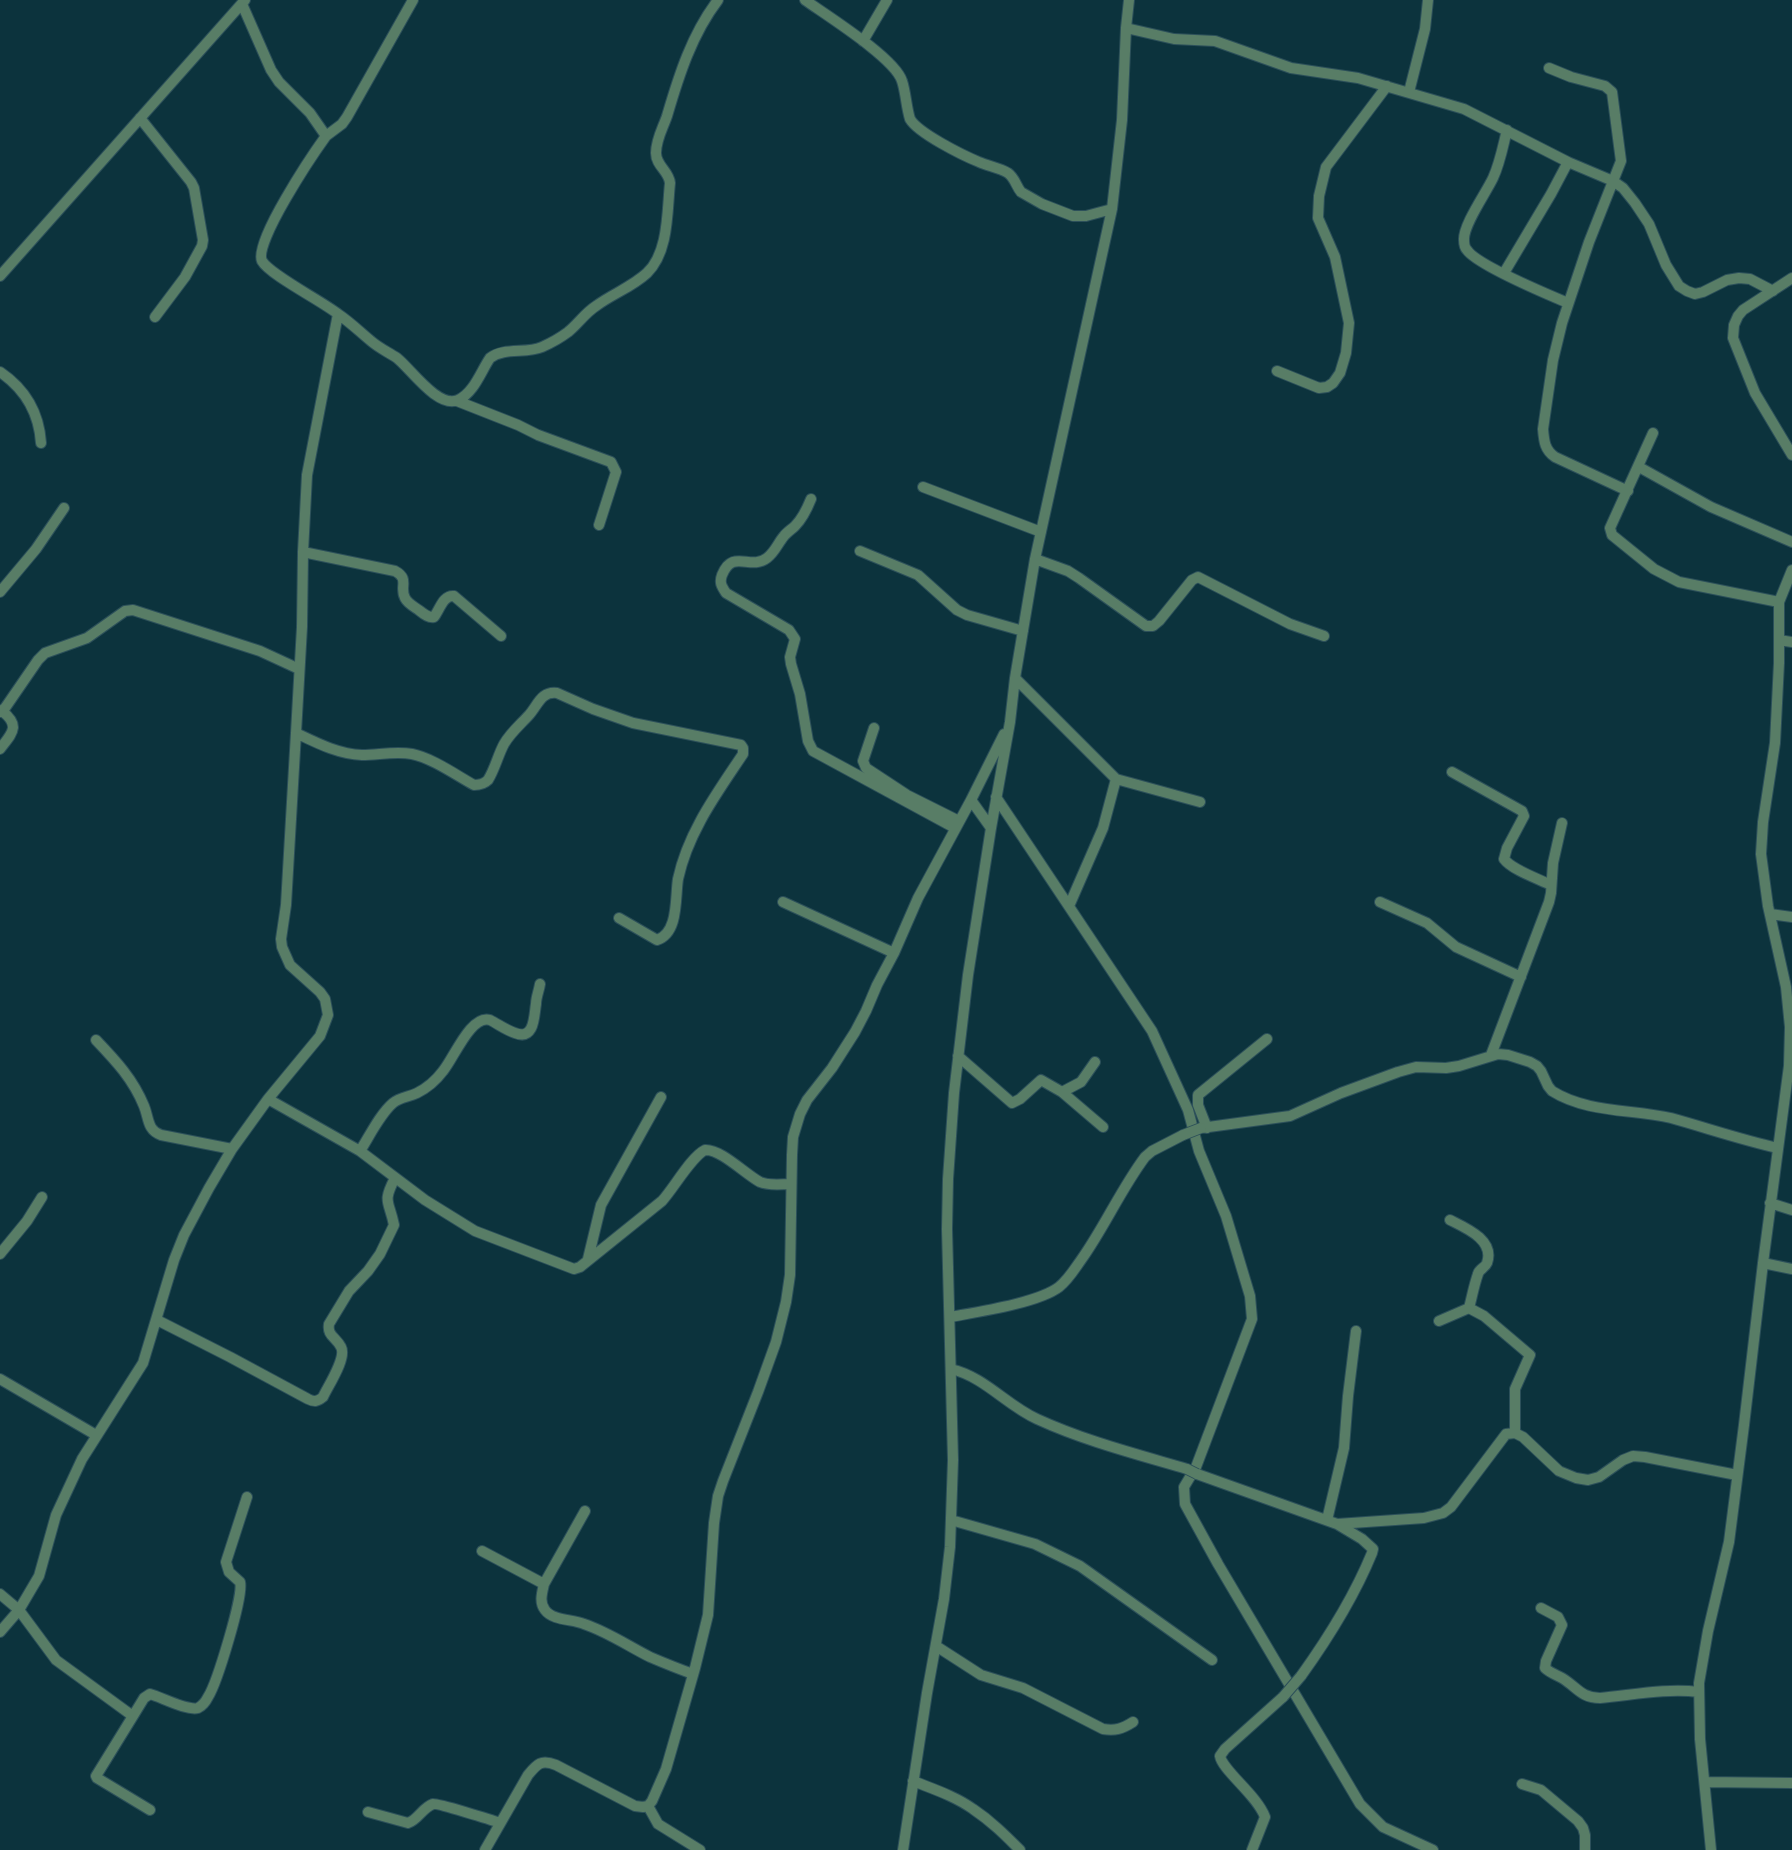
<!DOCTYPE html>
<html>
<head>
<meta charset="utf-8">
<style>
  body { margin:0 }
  canvas { display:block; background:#0c333d }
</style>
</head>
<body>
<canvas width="1792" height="1850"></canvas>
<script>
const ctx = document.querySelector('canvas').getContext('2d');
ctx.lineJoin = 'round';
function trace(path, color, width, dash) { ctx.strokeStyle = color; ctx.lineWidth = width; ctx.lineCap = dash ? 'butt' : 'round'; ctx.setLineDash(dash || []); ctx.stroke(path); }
const minor = new Path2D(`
  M805 0C826 15 895 58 902 81 906 93 906 106 910 119 918 133 962 155 979 162 988 166 1000 168 1008 173 1015 178 1016 186 1021 192L1042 204 1073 216H1086L1112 209
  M1126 28 1174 39 1215 41 1291 68 1358 78 1464 109 1568 162 1613 181 1623 188 1635 203 1649 224 1666 265 1679 286 1687 291 1695 294 1703 292 1727 280 1739 278 1750 279 1773 291
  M863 41 887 0
  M1549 68 1571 77 1605 86 1612 92 1621 161 1589 242 1562 323 1553 360 1543 429C1544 442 1545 450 1555 457L1628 491
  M1409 92 1425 29 1428 0
  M140 118 191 182 194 188 203 240 202 246 185 277 155 317
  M1507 130C1503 146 1500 163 1493 178 1486 193 1463 225 1464 240 1464 243 1465 248 1467 250 1477 265 1549 295 1568 303
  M326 136 342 124 347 117 413 0
  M1504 273 1551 194 1568 162
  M0 276 245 0
  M1792 278 1743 310 1738 316 1734 325 1733 338 1755 393 1792 455
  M338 314C350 322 360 332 371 341 379 348 388 352 397 358 410 368 438 409 458 400 474 393 481 371 490 358 504 347 526 354 542 347 551 343 560 338 568 332 578 324 585 313 596 306 612 294 632 287 647 273 669 252 667 211 670 183 669 171 656 166 656 153 656 139 663 128 667 116 679 75 692 34 718 0
  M1277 371 1319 388 1327 387 1333 383 1340 373 1346 353 1349 323 1335 257 1318 218 1319 196 1326 167 1387 86
  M0 372C25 389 39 413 41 443
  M457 401 518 425 538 435 611 462 616 472 599 525
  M1653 433 1610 528 1612 535 1654 569 1679 582 1779 602
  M1639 467 1711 507 1792 542
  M923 487 1041 532
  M811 499C807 509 803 518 795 526 792 529 787 532 784 536 778 543 775 552 767 558 750 571 733 548 722 575 719 583 722 587 726 593L789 630 795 639 790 657 791 664 800 694 808 741 813 751 955 828
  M860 551 918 575 957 610 967 615 1023 631
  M303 552 395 571C410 579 399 587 405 598 408 604 415 607 420 611 425 615 429 618 434 617 440 609 443 595 454 596L501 636
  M1035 559 1068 571 1079 578 1146 626H1153L1159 621 1192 580 1198 577 1290 624 1324 636
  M0 592 36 549 64 508
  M1779 640 1792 642
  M1015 678 1116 779 1103 828 1069 906
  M0 712 5 708 38 660 45 653 87 638 125 611 133 610 260 651 299 669
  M874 728 863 761 866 768 907 795 959 821
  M296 733C317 743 338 754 362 755 378 755 395 751 412 754 432 758 456 775 474 785 480 785 484 784 488 780 495 769 498 755 504 744 511 732 520 725 529 715 538 705 541 691 557 693L593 709 633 723 741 745 743 748V754C717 793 688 832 678 879 675 897 679 933 657 940L619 918
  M0 749C12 733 21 726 2 711
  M1452 772 1522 811 1524 816 1507 848 1504 859C1512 870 1539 879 1551 885
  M1116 779 1200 802
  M996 797 1152 1031 1188 1110 1199 1151 1226 1216 1250 1296 1252 1319 1196 1467 1184 1487 1185 1504 1218 1564 1360 1804 1383 1827 1433 1850
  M971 800 991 828
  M783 902 894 953
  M1380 902 1427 923 1456 947 1521 977
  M1770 914 1792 917
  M96 1040C116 1061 133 1079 144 1106 149 1118 147 1130 161 1135L232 1149
  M1491 1055 1549 902 1551 893 1553 863 1562 823
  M958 1056 1012 1103 1020 1099 1041 1080 1062 1092 1103 1127
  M1062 1092 1081 1082 1095 1062
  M268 1099 360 1151 425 1200 475 1231 574 1269 580 1267 662 1201C674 1188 691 1157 705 1150 721 1149 745 1174 760 1182 769 1186 781 1184 791 1184
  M1201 1128 1290 1116 1341 1093 1398 1072 1416 1067 1446 1068 1459 1066 1498 1054 1508 1055 1530 1062 1537 1066 1541 1071 1548 1086 1552 1091C1587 1113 1632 1109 1671 1118 1707 1128 1742 1140 1778 1148
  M1207 1128 1198 1105V1095L1267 1039
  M360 1151C369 1137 380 1114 393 1103 400 1097 409 1097 417 1093 427 1088 437 1079 443 1071 454 1058 471 1014 490 1020 498 1024 506 1030 515 1033 535 1041 534 1015 536 1004 536 997 539 991 540 984
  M1770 1203 1792 1210
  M1450 1220C1466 1228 1495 1240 1487 1263 1485 1268 1479 1269 1478 1274 1474 1285 1472 1297 1469 1308
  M0 1254 27 1221 42 1197
  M588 1259 601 1205 661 1097
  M1763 1263 1792 1269
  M950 1317C977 1312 1038 1303 1059 1287 1068 1280 1074 1270 1081 1260 1104 1228 1121 1189 1145 1157L1152 1151 1183 1135
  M157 1320 230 1357 308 1399C314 1402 317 1402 323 1397 328 1386 347 1358 341 1347 336 1337 327 1336 329 1324L349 1291 368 1271 380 1254 394 1225C389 1200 382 1203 395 1178
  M1439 1321 1469 1308 1484 1316 1530 1355 1515 1389V1433
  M951 1369C985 1377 1006 1405 1037 1419 1085 1441 1136 1454 1187 1469
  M0 1379 96 1435
  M1197 1474 1337 1524 1424 1518 1443 1513 1451 1507 1506 1434 1515 1433 1523 1437 1559 1471 1576 1478 1588 1480 1599 1477 1623 1460 1633 1456 1645 1457 1737 1475
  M585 1511 544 1584C542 1593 539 1602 545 1610 553 1621 573 1619 584 1624 608 1632 628 1646 650 1657 664 1663 679 1669 693 1674
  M951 1520 1035 1544 1080 1566 1212 1660
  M1327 1520 1344 1448 1348 1396 1356 1331
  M482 1551 544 1584
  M0 1594 19 1610 56 1660 130 1714 133 1716 144 1698 150 1694C161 1697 187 1711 198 1708 202 1706 206 1701 208 1697 217 1683 244 1595 240 1582L229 1572 226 1562 247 1497
  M1541 1608 1558 1617 1562 1625 1546 1661 1545 1668C1550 1673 1557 1675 1562 1678 1577 1687 1581 1698 1600 1698 1633 1695 1666 1688 1699 1692
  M0 1632 19 1610 39 1576 56 1515 82 1459 143 1363 174 1260 184 1235 209 1188 232 1149 268 1099 320 1036 328 1015 325 999 320 992 290 965 282 947 281 939 286 905 296 733 302 627 303 552 307 475 338 314C322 301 270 275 262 261 253 243 313 154 326 136L310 113 279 82 271 70 242 4
  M936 1646 981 1675 1023 1688 1103 1729C1115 1731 1122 1729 1133 1722
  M1301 1676C1329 1637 1354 1597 1372 1553L1373 1549 1362 1539 1337 1524
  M133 1716 96 1776 97 1778 150 1810
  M913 1781C933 1789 955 1796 973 1809 991 1821 1005 1835 1020 1850
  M1705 1782 1792 1783
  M1522 1784 1541 1790 1578 1821 1583 1828 1585 1835V1850
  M648 1806 658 1824 700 1850
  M368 1812 408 1823C418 1820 422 1808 433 1804 437 1803 492 1820 500 1823
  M485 1850 528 1775C537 1764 541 1759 556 1765L635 1806 643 1807 648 1806 652 1801 666 1769 695 1668 708 1615 714 1523 718 1496 723 1481 758 1392 776 1342 786 1302 790 1275 792 1155 793 1137 800 1114 807 1100 832 1068 855 1032 866 1011 877 985 894 953 918 898 971 800 1004 734
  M903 1850 927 1693 944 1599 950 1547 953 1460 947 1229 948 1179 954 1093 968 975 991 828 1010 722 1015 678 1035 559 1112 209 1122 120 1126 28 1129 0
  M1252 1850 1265 1817C1257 1795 1222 1770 1220 1756L1225 1749 1283 1697
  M1711 1850 1700 1739 1699 1683 1708 1631 1729 1542 1744 1425 1763 1263 1789 1066 1790 1027 1786 987 1768 906 1761 854 1763 822 1775 743 1779 663V602L1792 570`);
trace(minor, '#2c505a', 12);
trace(minor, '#587d66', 10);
const minorBridge = new Path2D(`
  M1183 1135 1201 1128
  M1187 1469 1197 1474
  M1283 1697 1301 1676`);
trace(minorBridge, '#2c505a', 12, []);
trace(minorBridge, '#587d66', 10);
</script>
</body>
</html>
